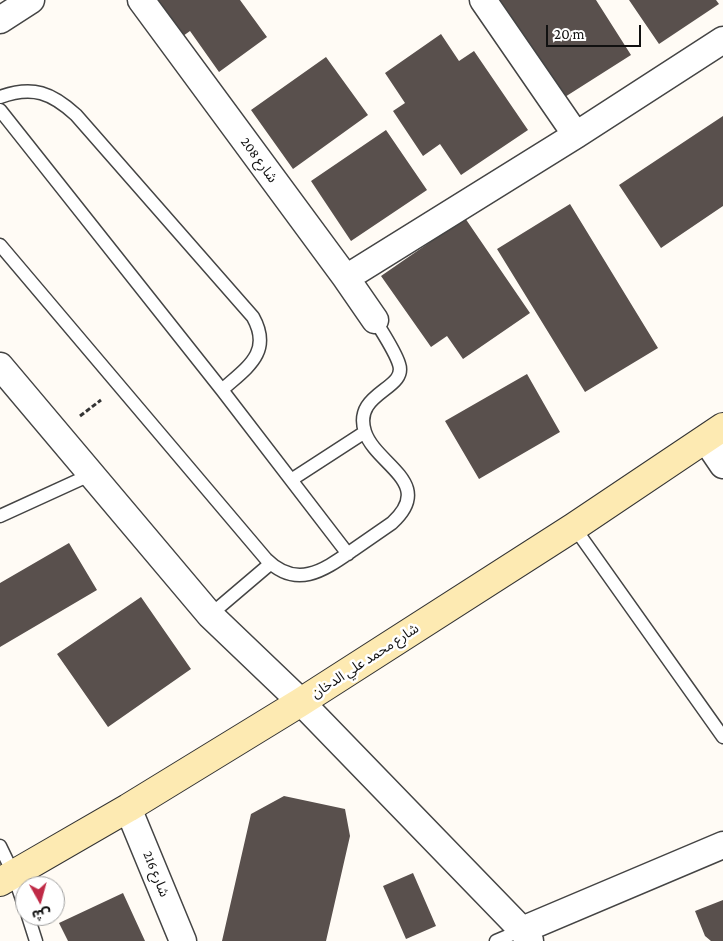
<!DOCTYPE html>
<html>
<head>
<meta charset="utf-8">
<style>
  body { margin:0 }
  #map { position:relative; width:723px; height:941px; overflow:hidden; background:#fffbf5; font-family:"Crimson Pro","Noto Sans Arabic",serif }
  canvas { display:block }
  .north { position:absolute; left:15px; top:876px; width:50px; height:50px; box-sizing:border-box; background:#fff; border:1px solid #a0a0a0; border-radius:50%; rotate:173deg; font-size:14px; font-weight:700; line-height:20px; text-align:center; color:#111 }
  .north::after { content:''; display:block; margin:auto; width:18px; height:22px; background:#bf2a46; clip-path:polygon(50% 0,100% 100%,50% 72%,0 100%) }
  .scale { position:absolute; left:546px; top:25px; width:95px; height:22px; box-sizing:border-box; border:2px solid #111; border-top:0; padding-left:6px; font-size:15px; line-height:18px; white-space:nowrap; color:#111; -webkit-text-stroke:4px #fff; paint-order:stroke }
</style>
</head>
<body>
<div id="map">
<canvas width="723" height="941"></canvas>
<div class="north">ش</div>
<div class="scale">20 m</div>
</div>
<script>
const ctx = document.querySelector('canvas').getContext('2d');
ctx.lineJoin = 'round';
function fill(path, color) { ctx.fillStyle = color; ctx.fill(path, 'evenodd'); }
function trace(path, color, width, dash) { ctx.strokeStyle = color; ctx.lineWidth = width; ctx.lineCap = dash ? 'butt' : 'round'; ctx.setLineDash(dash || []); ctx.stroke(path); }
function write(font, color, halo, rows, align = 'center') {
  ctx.font = font + ' "Crimson Pro","Noto Sans Arabic",serif'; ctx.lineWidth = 5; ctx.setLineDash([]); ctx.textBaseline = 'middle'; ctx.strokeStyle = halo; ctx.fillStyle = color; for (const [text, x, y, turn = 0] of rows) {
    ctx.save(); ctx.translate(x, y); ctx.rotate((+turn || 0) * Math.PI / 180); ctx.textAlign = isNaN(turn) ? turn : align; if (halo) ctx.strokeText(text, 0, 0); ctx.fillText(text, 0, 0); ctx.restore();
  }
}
fill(new Path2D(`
  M157 0H240L267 37 219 72 190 31 183 36Z
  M492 0H596L631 55 557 102Z
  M629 0H716L719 4 659 44Z
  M441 34 459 61 474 51 528 130 461 175 440 144 423 156 393 111 405 103 385 73Z
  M326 57 368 115 293 169 251 110Z
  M723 116V206L661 248 619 185Z
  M386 130 427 190 351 241 311 181Z
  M570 204 658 348 585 392 497 249Z
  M465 218 530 313 463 359 447 336 431 347 381 276Z
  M527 374 560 432 479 479 445 421Z
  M69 543 97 590 0 647V583Z
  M141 597 191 669 108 727 57 654Z
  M284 796 345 809 350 836 326 941H222L251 814Z
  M413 873 436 926 406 939 383 886Z
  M123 893 145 941H68L59 923Z
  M723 900V941H711L705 936 695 911Z`), '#59504d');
const lane = new Path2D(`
  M0 97C33 85 52 93 76 115L253 317C273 353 246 368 222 390
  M0 110 222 390 348 554
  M0 245 266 559C297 590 324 570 353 550 366 541 379 532 392 523 436 483 376 465 365 432 352 392 408 390 399 364 395 351 382 332 375 320
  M291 480 365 432
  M0 516 92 474
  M574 527 723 737
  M210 615 270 564
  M0 846 13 873 25 908
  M28 916 36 941
  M496 941 522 930`);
const street = new Path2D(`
  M141 0 346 278 375 320
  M483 0 576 135
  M0 20 31 0
  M346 278 576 135 723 40
  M0 366 210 615 301 702 522 930 530 941
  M706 440 723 465
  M128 808 183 941
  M522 930 723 845`);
const secondary = new Path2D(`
  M0 882 128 808 301 702 574 527 723 427`);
trace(lane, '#444', 15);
trace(street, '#444', 29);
trace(secondary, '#333', 30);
trace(new Path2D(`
  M80 416 101 400`), '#333', 3, [5, 2.5]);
trace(lane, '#fff', 12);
trace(street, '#fff', 26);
trace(secondary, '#fdeab2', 28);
write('14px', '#111', '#fff', [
  ["شارع 208",259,160,54],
  ["شارع محمد علي الدخان",365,661,-33],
  ["شارع 216",156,874,68]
]);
</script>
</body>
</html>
